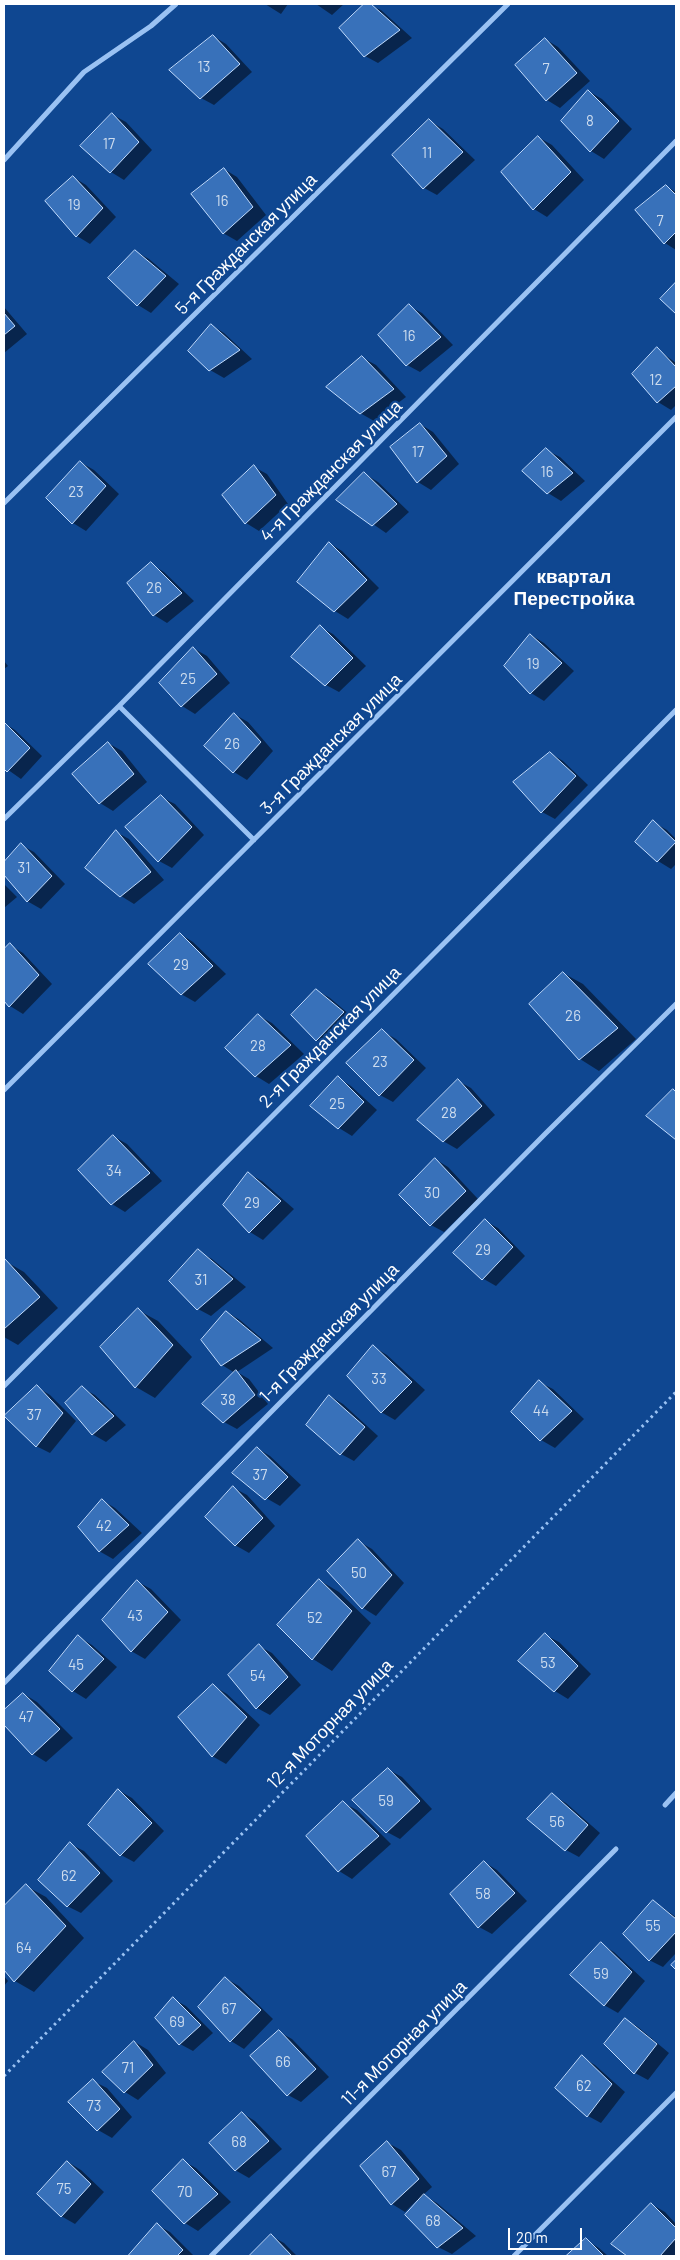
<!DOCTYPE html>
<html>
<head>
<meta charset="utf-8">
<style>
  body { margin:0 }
  #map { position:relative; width:680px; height:2260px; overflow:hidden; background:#0f4791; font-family:Barlow,sans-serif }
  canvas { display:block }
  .frame { position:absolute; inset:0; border:5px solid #fff; pointer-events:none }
  .scale { position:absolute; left:508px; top:2228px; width:74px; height:22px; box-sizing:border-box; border:2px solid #fff; border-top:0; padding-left:6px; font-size:15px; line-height:18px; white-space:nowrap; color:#fff; -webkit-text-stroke:4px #0f4791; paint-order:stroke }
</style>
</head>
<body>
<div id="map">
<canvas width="680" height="2260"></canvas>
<div class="frame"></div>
<div class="scale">20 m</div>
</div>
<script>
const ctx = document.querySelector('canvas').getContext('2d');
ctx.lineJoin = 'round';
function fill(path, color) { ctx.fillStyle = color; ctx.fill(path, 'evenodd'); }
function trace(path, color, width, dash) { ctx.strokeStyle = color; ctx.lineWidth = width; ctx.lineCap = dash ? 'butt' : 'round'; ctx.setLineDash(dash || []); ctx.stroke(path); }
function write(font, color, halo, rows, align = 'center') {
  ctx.font = font + ' Barlow,sans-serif'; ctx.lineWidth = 4.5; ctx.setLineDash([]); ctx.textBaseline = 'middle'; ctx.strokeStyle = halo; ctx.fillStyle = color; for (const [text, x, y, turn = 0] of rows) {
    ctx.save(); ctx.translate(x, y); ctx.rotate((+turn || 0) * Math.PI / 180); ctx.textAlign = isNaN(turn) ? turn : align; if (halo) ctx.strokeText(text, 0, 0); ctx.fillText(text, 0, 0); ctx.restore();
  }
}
fill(new Path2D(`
  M265 4H288L281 14Z
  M316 4H344L332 15Z
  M366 4 381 10 412 38 378 63 365 56 340 28Z
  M213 36 226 44 252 72 214 105 201 98Z
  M545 39 558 47 590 81 560 108 547 100 517 65Z
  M588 91 602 99 632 129 604 159 591 151Z
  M113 115 126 122 152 150 124 180 111 172 81 146Z
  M430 121 443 129 475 160 437 195 424 188Z
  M538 137 552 145 584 180 547 217 534 209 503 172Z
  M224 169 237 177 266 215 237 241 223 233Z
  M73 177 86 185 116 217 90 244 77 236 47 201Z
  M666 186 676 192V250L665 243Z
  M135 251 149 259 179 284 151 313 138 305 110 278Z
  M409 306 422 313 453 345 420 372 407 365Z
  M4 307 27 334 4 353Z
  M211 325 224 333 252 359 224 378 210 370 190 351Z
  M657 349 676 363V405L671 410 658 402Z
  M363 358 376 365 406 397 374 421 360 413Z
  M420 424 433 432 459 464 431 490 418 482 391 448Z
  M546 450 560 457 585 481 561 501 548 493Z
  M80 462 94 470 119 494 86 531 73 523 47 498Z
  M254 467 267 474 288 504 259 531 246 523Z
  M365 474 378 482 409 512 386 533 338 500Z
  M329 543 342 551 379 588 348 619 335 611Z
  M151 564 164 572 194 601 167 623 154 615Z
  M320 627 333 634 366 666 339 692 326 685Z
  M531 635 544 643 574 671 544 701 531 693 505 665Z
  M193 648 207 656 230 683 195 714 182 706Z
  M4 661 8 666 4 669Z
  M234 714 248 722 273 751 247 780 234 772Z
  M4 723 15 730 42 756 21 779 4 767Z
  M108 743 122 751 147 782 113 811 100 803Z
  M550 753 563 761 588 785 555 819 542 812Z
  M161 797 175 804 204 835 172 868 159 861Z
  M653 822 667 830 676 839V864L671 869 658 861 637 842Z
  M116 832 129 839 164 880 134 904 121 896Z
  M21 845 34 852 65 884 41 909 27 901 4 873V864Z
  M4 884 17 897 4 908Z
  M180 934 193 942 226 974 195 1002 181 994Z
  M10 945 23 953 52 984 23 1014 10 1006 4 999V951Z
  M563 973 583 984 636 1039 599 1071 580 1059 531 1004Z
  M316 990 330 998 356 1020 330 1048 316 1040Z
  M259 1016 272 1023 304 1054 269 1084 256 1076Z
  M382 1031 396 1039 426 1068 393 1102 380 1095Z
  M338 1078 351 1086 377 1110 352 1136 339 1128 312 1106Z
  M458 1081 471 1088 495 1115 457 1149 443 1141Z
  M113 1136 127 1144 162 1181 125 1212 112 1204Z
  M435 1159 448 1167 478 1199 444 1232 431 1225Z
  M249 1174 262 1181 294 1209 263 1240 250 1232Z
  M485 1221 498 1228 525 1256 496 1286 482 1278Z
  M198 1251 212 1259 246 1287 211 1316 198 1309Z
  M5 1261 24 1272 58 1308 18 1345 4 1337Z
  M138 1310 158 1321 192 1357 155 1398 136 1387Z
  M227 1312 240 1320 273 1348 237 1372 249 1379 268 1404 237 1429 224 1422 235 1373 222 1365 202 1340Z
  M374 1347 387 1355 425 1390 395 1420 381 1412Z
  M539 1382 553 1389 584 1419 555 1448 541 1440 513 1412Z
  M37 1387 50 1395 76 1421 50 1453 36 1446Z
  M82 1388 95 1395 126 1425 106 1442 92 1434Z
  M330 1396 343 1404 378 1436 354 1461 341 1454 308 1425Z
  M257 1448 270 1456 301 1485 280 1506 266 1498Z
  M234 1488 247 1495 275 1526 249 1553 235 1545Z
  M102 1500 115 1508 142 1533 113 1559 99 1551Z
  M358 1541 372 1549 404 1583 376 1616 363 1608Z
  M319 1580 339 1592 371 1623 332 1671 313 1659 279 1625Z
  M138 1582 151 1589 181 1620 145 1659 131 1651Z
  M545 1635 559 1642 591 1674 568 1699 555 1691 520 1660Z
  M79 1637 92 1645 117 1667 86 1699 73 1691Z
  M259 1646 272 1653 301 1685 270 1715 257 1708Z
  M214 1686 227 1694 260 1725 226 1764 212 1756Z
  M24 1694 37 1702 73 1738 46 1762 33 1754 4 1723V1711Z
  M389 1770 402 1777 432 1809 400 1839 387 1832Z
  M118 1790 132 1798 164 1831 134 1862 121 1855Z
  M552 1795 566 1803 600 1833 579 1857 566 1850Z
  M343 1803 357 1810 391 1844 352 1879 339 1871 307 1836Z
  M70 1844 84 1851 113 1881 81 1913 67 1906Z
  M484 1862 497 1870 527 1901 492 1934 479 1927Z
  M26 1886 46 1897 84 1938 34 1992 15 1981 4 1968V1908Z
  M653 1901 676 1917V1953L663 1967 649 1960Z
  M601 1944 614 1952 645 1981 618 2013 604 2005Z
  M4 1976 8 1981 4 1986Z
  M225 1978 239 1986 273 2019 244 2049 231 2041 199 2007Z
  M173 1999 186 2006 213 2033 193 2051 180 2044Z
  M625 2019 638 2027 669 2053 648 2080 635 2073Z
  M279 2032 292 2039 329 2077 301 2102 288 2095Z
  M135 2042 148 2050 166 2073 138 2100 125 2092 103 2072Z
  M582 2057 595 2065 625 2092 601 2123 588 2116Z
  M93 2081 107 2088 132 2117 112 2138 98 2130 70 2102Z
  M242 2113 255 2121 282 2149 249 2178 235 2170Z
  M388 2143 401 2150 432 2187 423 2195 437 2203 476 2236 452 2254 438 2247 417 2200 405 2212 392 2204Z
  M183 2161 196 2168 231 2202 198 2231 185 2223 154 2191Z
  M68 2162 81 2170 104 2192 75 2224 61 2216Z
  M651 2204 665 2212 676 2224V2256H629L613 2244Z
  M157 2225 170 2232 194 2256 131 2255Z
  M271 2236 284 2243 297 2256H251Z
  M586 2240 599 2248 608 2256H568Z`), '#0007');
const building = new Path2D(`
  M364 4H371L400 30 364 57 339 28Z
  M213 35 240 64 200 99 169 70Z
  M545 38 577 73 546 101 515 65Z
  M588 90 619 121 590 152 561 121Z
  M112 113 139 142 110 173 80 146Z
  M429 119 463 152 423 189 392 155Z
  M538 136 571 172 533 210 501 172Z
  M224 168 253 207 223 234 191 194Z
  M73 176 103 208 76 237 45 201Z
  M666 185 676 195V232L664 244 635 210Z
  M135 250 166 276 137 306 108 278Z
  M676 282V314L660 299Z
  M409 304 441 337 406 366 378 335Z
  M4 313 15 326 4 335Z
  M211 324 240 350 209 371 188 351Z
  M657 347 676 367V386L657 403 632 374Z
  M362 356 394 389 360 414 326 387Z
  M420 423 447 456 417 483 390 447Z
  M546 448 573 473 547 494 522 471Z
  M80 461 106 486 72 524 46 498Z
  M254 465 276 495 245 524 222 495Z
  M364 472 397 504 372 526 336 500Z
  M329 542 367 580 334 612 297 582Z
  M151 562 182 593 153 616 127 583Z
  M320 625 353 658 325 686 291 657Z
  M530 634 562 663 530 694 504 666Z
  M193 647 217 674 181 707 159 683Z
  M234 713 261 742 233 773 204 746Z
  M4 722 30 748 7 772 4 769Z
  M108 742 134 774 99 804 72 774Z
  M550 752 576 776 541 813 513 782Z
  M161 795 192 827 158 862 125 827Z
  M653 820 676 842 657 862 635 842Z
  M116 830 151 872 120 897 85 868Z
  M21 843 52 876 27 902 4 875V862Z
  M180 933 213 966 181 995 148 964Z
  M10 943 39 975 9 1007 4 1001V949Z
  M563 972 618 1028 579 1060 529 1004Z
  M316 989 344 1012 316 1041 291 1015Z
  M258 1014 291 1045 255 1077 225 1048Z
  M382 1029 414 1060 379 1096 346 1063Z
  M338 1076 364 1102 338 1129 310 1106Z
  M458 1079 482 1106 443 1142 417 1120Z
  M673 1089 676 1092V1140L646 1116Z
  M113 1135 150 1173 111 1205 78 1170Z
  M435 1158 466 1191 430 1226 399 1195Z
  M248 1172 281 1201 249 1233 223 1205Z
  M485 1219 513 1247 482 1280 453 1253Z
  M198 1249 233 1279 197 1310 169 1281Z
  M5 1259 40 1297 4 1329V1260Z
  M138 1308 173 1345 135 1388 100 1347Z
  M226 1311 261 1340 221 1366 201 1340Z
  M373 1345 412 1382 381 1413 347 1376Z
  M236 1370 255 1395 223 1423 202 1404Z
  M539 1380 572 1411 540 1441 511 1412Z
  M37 1385 63 1413 36 1447 4 1416Z
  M82 1386 114 1416 92 1435 65 1403Z
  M329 1395 365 1427 340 1455 306 1425Z
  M257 1447 288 1477 265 1500 232 1473Z
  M233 1486 263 1518 235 1546 205 1517Z
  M102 1499 129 1525 99 1552 78 1527Z
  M358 1539 392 1575 362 1609 327 1571Z
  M319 1579 352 1611 312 1660 277 1625Z
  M137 1580 168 1612 131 1652 102 1620Z
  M545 1633 578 1666 554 1692 518 1661Z
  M78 1635 104 1659 72 1692 49 1671Z
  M259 1644 288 1677 256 1709 228 1675Z
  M213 1684 247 1717 212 1757 178 1717Z
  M23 1693 60 1729 32 1755 4 1725V1710Z
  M388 1768 420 1801 386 1833 352 1800Z
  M118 1789 152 1823 120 1856 88 1825Z
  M552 1793 588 1825 565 1851 527 1819Z
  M343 1801 379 1836 338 1872 306 1836Z
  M70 1842 100 1873 67 1907 38 1880Z
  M484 1861 515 1893 478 1928 450 1894Z
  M26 1884 66 1926 14 1982 4 1970V1906Z
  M653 1900 676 1919V1932L649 1961 623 1934Z
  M601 1942 632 1972 604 2006 570 1975Z
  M676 1960V1970L671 1965Z
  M225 1977 261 2010 230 2042 198 2007Z
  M173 1997 201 2025 179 2045 155 2018Z
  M625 2018 657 2044 634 2074 604 2044Z
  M279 2030 316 2069 287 2096 250 2056Z
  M134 2041 153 2065 124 2093 102 2072Z
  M582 2055 612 2084 587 2117 555 2088Z
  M93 2079 120 2109 97 2131 68 2102Z
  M242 2112 269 2141 235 2171 209 2143Z
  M387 2141 419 2179 391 2205 360 2166Z
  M183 2159 218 2194 184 2224 152 2191Z
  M67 2161 91 2184 61 2217 37 2194Z
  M424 2194 463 2228 437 2248 405 2215Z
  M651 2203 676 2228V2238L660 2256H627L611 2244Z
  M157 2223 183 2250 177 2256H131L129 2255Z
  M271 2234 292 2256H249Z
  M586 2238 604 2256H566Z`);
fill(building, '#3871ba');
trace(building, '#c2dcfe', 1);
trace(new Path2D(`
  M4 2076 676 1392`), '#9ac2f3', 3, [2.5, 4]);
trace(new Path2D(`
  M4 160 84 72 151 26 176 4
  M4 503 508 4
  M119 706 254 840
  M4 819 119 706 676 141
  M4 1090 676 417
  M4 1386 676 710
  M4 1683 545 1134 676 1004
  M665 1805 676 1793
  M211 2256 616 1849
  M514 2256 676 2093`), '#9ac2f3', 5);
write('15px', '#cddcee', null, [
  ["13",204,67],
  ["7",546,69],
  ["8",590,121],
  ["17",109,144],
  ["11",427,153],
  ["16",222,201],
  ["19",74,205],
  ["7",660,221],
  ["16",409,336],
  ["12",656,380],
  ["17",418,452],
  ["16",547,472],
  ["23",76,492],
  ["26",154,588],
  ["19",533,664],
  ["25",188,679],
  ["26",232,744],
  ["31",24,868],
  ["29",181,965],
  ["26",573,1016],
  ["28",258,1046],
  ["23",380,1062],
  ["25",337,1104],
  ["28",449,1113],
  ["34",114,1171],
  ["30",432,1193],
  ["29",252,1203],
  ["29",483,1250],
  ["31",201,1280],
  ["33",379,1379],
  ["38",228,1400],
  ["44",541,1411],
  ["37",34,1415],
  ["37",260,1475],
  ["42",104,1526],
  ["50",359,1573],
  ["43",135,1616],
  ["52",315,1618],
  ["53",548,1663],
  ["45",76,1665],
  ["54",258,1676],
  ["47",26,1717],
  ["59",386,1801],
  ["56",557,1822],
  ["62",69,1876],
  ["58",483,1894],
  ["55",653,1926],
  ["64",24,1948],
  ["59",601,1974],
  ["67",229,2009],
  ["69",177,2022],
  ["66",283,2062],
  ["71",128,2068],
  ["62",584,2086],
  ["73",94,2106],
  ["68",239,2142],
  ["67",389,2172],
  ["75",64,2189],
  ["70",185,2192],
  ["68",433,2221]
]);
write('18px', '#fff', '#0f4791', [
  ["5-я Гражданская улица",246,244,-45],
  ["4-я Гражданская улица",331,471,-45],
  ["3-я Гражданская улица",331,744,-45],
  ["2-я Гражданская улица",330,1037,-45],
  ["1-я Гражданская улица",329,1333,-45],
  ["12-я Моторная улица",330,1724,-46],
  ["11-я Моторная улица",404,2043,-45]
]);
write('bold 19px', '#fff', '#0f4791', [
  ["квартал",574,577],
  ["Перестройка",574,599]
]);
</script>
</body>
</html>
